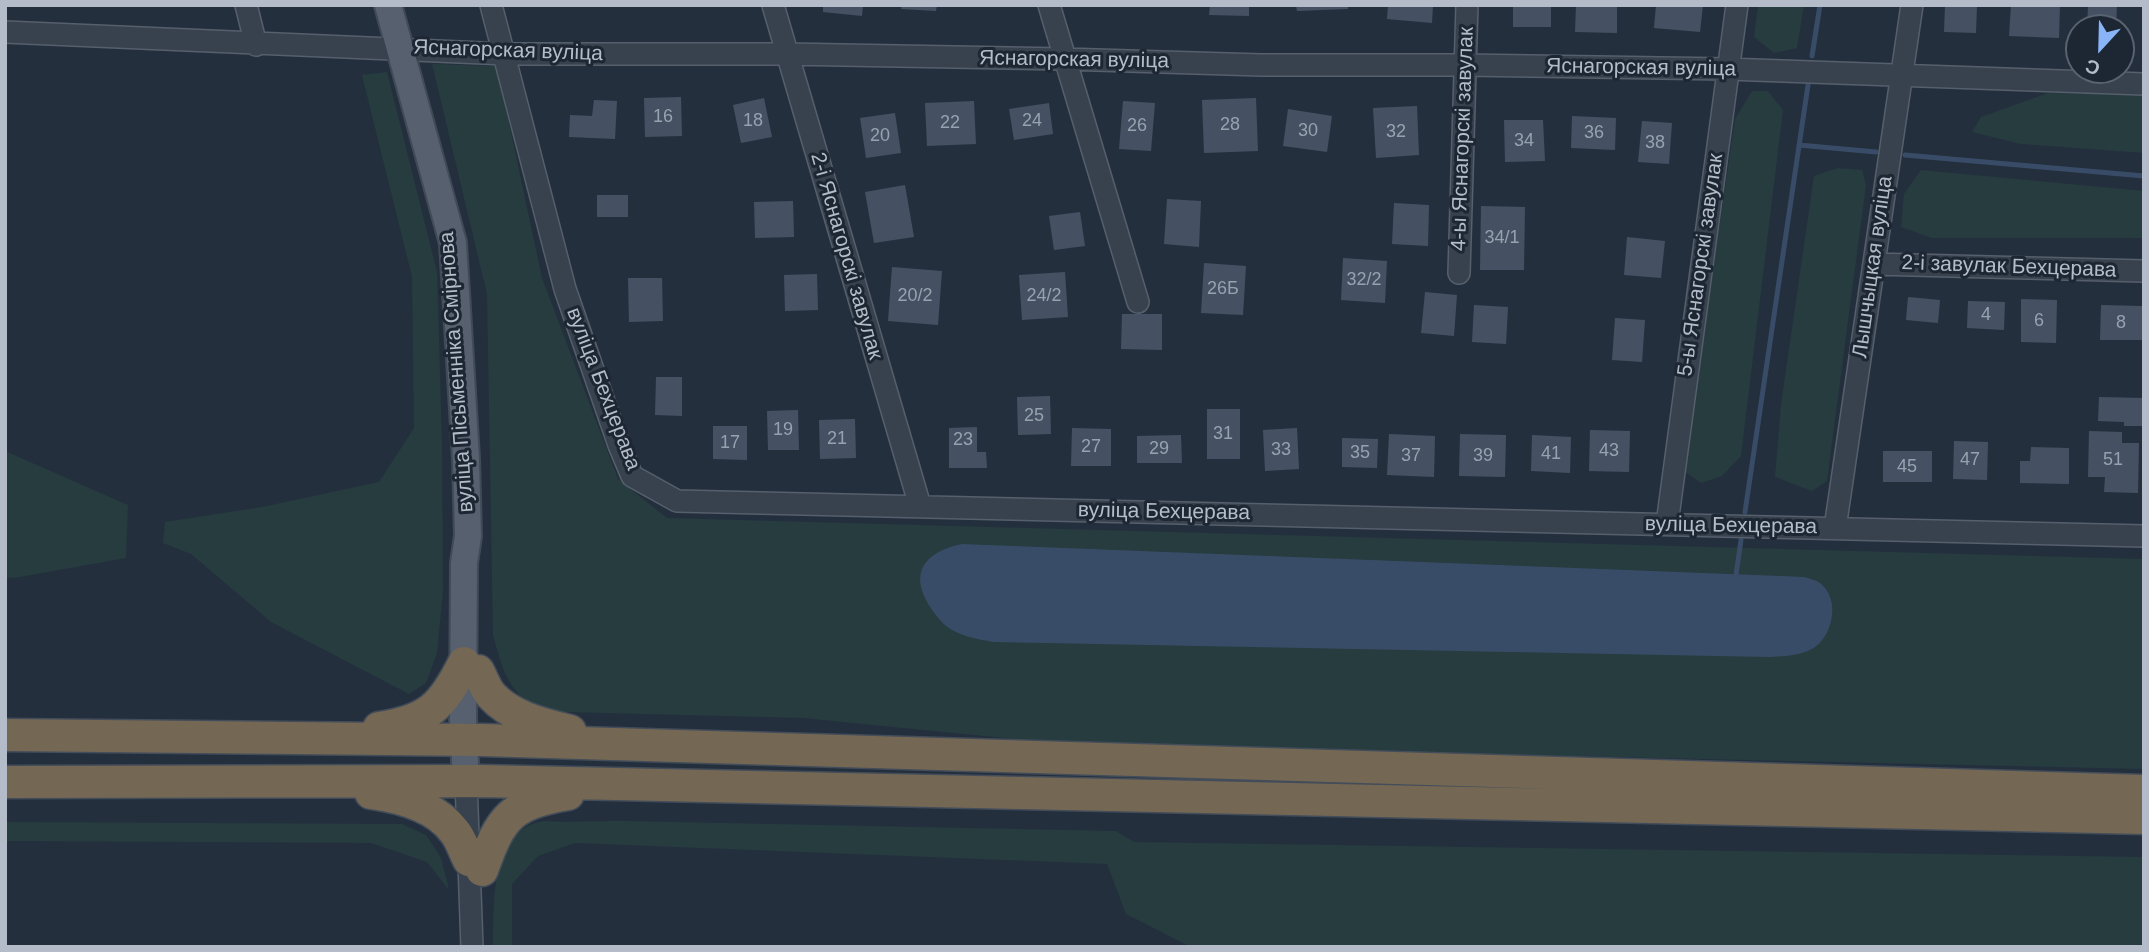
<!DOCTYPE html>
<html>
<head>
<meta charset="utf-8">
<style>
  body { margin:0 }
  #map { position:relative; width:2149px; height:952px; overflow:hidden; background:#242f3e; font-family:Helvetica,sans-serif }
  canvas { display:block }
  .frame { position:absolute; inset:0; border:7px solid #b4bcc9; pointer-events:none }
  .north { position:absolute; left:2065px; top:14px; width:70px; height:70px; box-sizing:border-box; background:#1d2633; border:2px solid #59626f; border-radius:50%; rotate:202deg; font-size:19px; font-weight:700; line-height:28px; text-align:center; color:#b4bcc9 }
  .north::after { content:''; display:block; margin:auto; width:24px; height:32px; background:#8ab4f8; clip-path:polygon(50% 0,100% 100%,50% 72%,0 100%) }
</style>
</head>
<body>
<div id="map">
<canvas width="2149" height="952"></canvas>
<div class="frame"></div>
<div class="north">С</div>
</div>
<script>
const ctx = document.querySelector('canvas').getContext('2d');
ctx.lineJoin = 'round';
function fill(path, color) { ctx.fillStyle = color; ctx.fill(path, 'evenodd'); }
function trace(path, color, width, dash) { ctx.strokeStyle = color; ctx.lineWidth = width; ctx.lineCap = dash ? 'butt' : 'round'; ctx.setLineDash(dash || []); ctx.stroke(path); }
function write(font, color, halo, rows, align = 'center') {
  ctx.font = font + ' Helvetica,sans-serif'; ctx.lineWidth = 6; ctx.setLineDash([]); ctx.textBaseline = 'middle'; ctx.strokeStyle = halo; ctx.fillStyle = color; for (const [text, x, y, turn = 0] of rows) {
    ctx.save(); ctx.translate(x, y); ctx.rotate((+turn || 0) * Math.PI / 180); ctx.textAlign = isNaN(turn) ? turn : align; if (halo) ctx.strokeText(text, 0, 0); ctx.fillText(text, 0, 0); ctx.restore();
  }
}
fill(new Path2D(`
  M1758 5H1804L1797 48 1774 53 1754 37Z
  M432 64 497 66 542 278 618 479 667 518 2144 559V769L1122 746 1054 743 803 718 564 712C513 706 505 680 493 635L487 294Z
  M387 72 437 272 442 442 443 591 437 653 426 683 409 694 271 622 191 554 163 543 165 522 262 507 379 482 414 428 412 277 362 75Z
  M1752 91H1768L1783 110 1741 456 1722 476 1701 483 1684 471 1735 119Z
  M2048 93 2144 95V153L2021 144 1972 132 1981 117Z
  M1838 168 1862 170 1866 185 1827 481 1812 491 1775 477 1781 404 1814 176Z
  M1921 170 2144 191V238H1932L1901 227 1904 194Z
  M5 451 128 505 126 558 14 578 5 577Z
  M625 821 1116 831 1134 842 2144 857V947H1191L1126 914 1107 864 575 843 538 856 512 884V947H493C494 907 489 836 538 822 546 820 556 822 565 822 585 821 605 821 625 821Z
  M5 822 402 824 426 835 441 858 449 890 427 862 371 843 5 841Z`), '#263c3f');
fill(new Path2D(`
  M962 544 1805 577C1809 579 1816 580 1820 583 1841 599 1833 637 1812 649 1799 656 1784 656 1769 657L993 642C977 639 959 636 946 626 938 619 931 609 926 600 909 567 932 550 962 544Z`), '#394c67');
trace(new Path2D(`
  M1812 56 1820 5
  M1799 145 1876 152
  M1905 155 2144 176
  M1745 512 1808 85
  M1736 575 1741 540`), '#394c67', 5);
fill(new Path2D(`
  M823 5H863L862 16 823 12Z
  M902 5H937L936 11 901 9Z
  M1210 5H1249V16L1209 15Z
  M1296 5H1348V9L1297 11Z
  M1388 5H1433L1432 23 1387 19Z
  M1513 5H1551V27H1513Z
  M1576 5H1617V33L1575 32Z
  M1656 5H1703L1700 32 1654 28Z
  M1945 5H1977L1976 33 1944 32Z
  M2011 5H2060L2059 38 2009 36Z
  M2088 5H2117L2116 28H2087Z
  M681 97 682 136 645 137 644 98Z
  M764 98 772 137 741 143 733 105Z
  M1256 98 1258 151 1204 153 1202 100Z
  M594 100 617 101 615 139 569 137 570 115 592 116Z
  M974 101 976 144 927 146 925 103Z
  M1123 101 1155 103 1151 151 1119 149Z
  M1049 103 1053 134 1014 140 1009 109Z
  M1417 106 1419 155 1376 158 1373 108Z
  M1288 109 1332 116 1327 152 1283 146Z
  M895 113 901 153 866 158 860 118Z
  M1572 116 1616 118 1615 150 1571 148Z
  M1504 120H1543L1545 161 1505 162Z
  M1642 121 1672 123 1669 164 1638 162Z
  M905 185 914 237 874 243 865 192Z
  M597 195H628V217H597Z
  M1167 199 1201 201 1199 247 1164 244Z
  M793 201 794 237 755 238 754 202Z
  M1394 203 1429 205 1428 246 1392 244Z
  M1481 206 1525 207 1524 270H1480Z
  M1080 212 1085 246 1054 250 1049 216Z
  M1627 237 1665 241 1661 278 1624 275Z
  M1343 258 1387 261 1385 303 1341 300Z
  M1204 263 1246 266 1243 315 1201 313Z
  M892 267 942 271 938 325 888 321Z
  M1065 272 1068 317 1022 320 1019 275Z
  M817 274 818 310 785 311 784 275Z
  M628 278H662L663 321 629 322Z
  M1425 292 1457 295 1454 336 1421 333Z
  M1908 297 1940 300 1938 323 1906 320Z
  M2021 299 2057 300 2056 343 2021 342Z
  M1968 301 2005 302 2004 330 1967 328Z
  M1474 305 1508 307 1506 344 1472 342Z
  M2101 305 2142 306V340H2100Z
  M1122 314H1162V350L1121 349Z
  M1615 318 1645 320 1642 362 1612 360Z
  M656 377H682V416L655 415Z
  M1050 396 1051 434 1018 435 1017 397Z
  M2099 397 2144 398V426H2124V422L2098 421Z
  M1207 409H1240V459H1207Z
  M798 410 799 450H768L767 411Z
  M855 419 856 458 820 459 819 420Z
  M713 426H747V460L713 459Z
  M977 427V452H986L987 468H949V428Z
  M1072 428 1111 429V466H1071Z
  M1297 428 1299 469 1265 471 1263 430Z
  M1590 430 1630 431 1629 472 1589 471Z
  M2089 431 2122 432V443H2139L2138 493 2104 492 2105 477H2088Z
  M1389 434 1435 436 1434 477 1387 475Z
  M1460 434 1506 435 1505 477 1459 476Z
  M1181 435 1182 463H1137V436Z
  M1532 435 1571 437 1570 473 1531 471Z
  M1342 438 1378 439 1377 468 1342 467Z
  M1954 441 1988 442 1987 480 1953 479Z
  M2031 447 2069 448V484L2020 483V461H2030Z
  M1883 451H1932V482H1883Z`), '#455162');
const minor = new Path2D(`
  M246 5 256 45
  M491 5 565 289 619 445 632 476 677 501 2144 536
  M773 5 920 506
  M1049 5 1138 302
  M5 32 505 54H787L1064 59 1261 65H1465L1727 69 2144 84
  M1874 264 2144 271
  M1459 273 1467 5
  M1667 524 1737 5
  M1835 528 1912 5
  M466 781 472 947`);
const major = new Path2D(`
  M388 5 453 243 466 459 468 536 464 563 463 719 466 781`);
const highway = new Path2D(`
  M478 671C482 678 485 688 491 695 511 717 542 724 570 731
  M379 728C428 721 443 706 464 663
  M5 735 482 740 2144 791
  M5 782 481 781 2144 818
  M371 793C400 797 436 807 454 831 461 839 464 851 469 860
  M482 870C501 816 511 804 568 794`);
trace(minor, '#565f6c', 24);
trace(major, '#414a57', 30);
trace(highway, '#434c59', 35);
trace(minor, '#38414e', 21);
trace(major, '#56606e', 26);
trace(highway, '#746855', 32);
write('18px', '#98a1af', null, [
  ["16",663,117],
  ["18",753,121],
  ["24",1032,121],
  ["22",950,123],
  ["28",1230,125],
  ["26",1137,126],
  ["30",1308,131],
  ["32",1396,132],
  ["36",1594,133],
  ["20",880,136],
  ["34",1524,141],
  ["38",1655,143],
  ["34/1",1502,238],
  ["32/2",1364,280],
  ["26Б",1223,289],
  ["20/2",915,296],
  ["24/2",1044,296],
  ["4",1986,315],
  ["6",2039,321],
  ["8",2121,323],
  ["25",1034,416],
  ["19",783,430],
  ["31",1223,434],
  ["21",837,439],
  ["23",963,440],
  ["17",730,443],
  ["27",1091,447],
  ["29",1159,449],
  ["33",1281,450],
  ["43",1609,451],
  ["35",1360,453],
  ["41",1551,454],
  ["37",1411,456],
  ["39",1483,456],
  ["47",1970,460],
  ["51",2113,460],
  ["45",1907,467]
]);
write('21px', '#b4bcc9', '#1d2633', [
  ["Яснагорская вуліца",508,51,2],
  ["Яснагорская вуліца",1074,60,1],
  ["Яснагорская вуліца",1641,68,1],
  ["4-ы Яснагорскі завулак",1463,139,-88],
  ["2-і Яснагорскі завулак",846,256,74],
  ["5-ы Яснагорскі завулак",1701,265,-82],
  ["Лышчыцкая вуліца",1873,267,-82],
  ["2-і завулак Бехцерава",2009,267,2],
  ["вуліца Пісьменніка Смірнова",457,372,-94],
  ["вуліца Бехцерава",603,389,69],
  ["вуліца Бехцерава",1164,512,1],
  ["вуліца Бехцерава",1731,526,1]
]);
</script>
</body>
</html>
